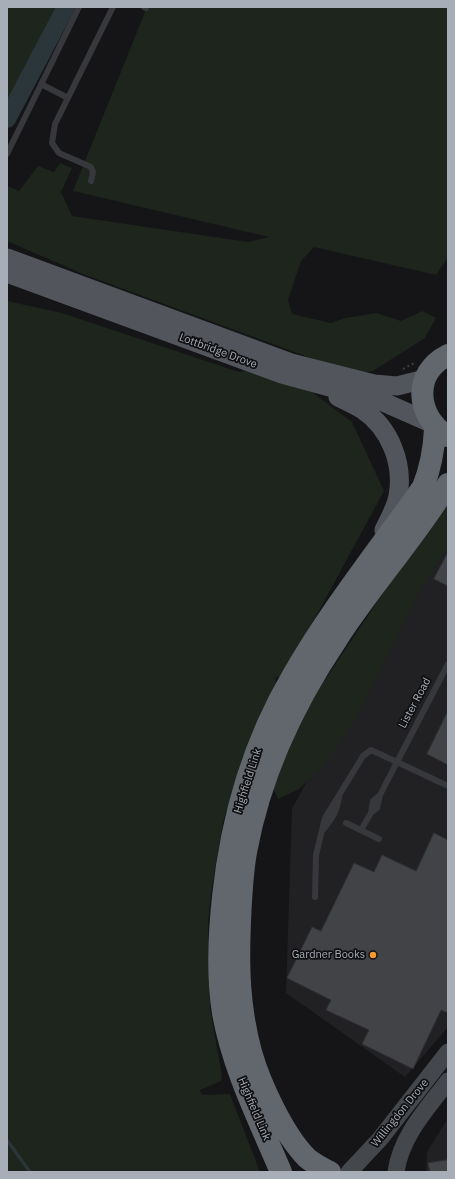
<!DOCTYPE html>
<html>
<head>
<meta charset="utf-8">
<style>
  body { margin:0 }
  #map { position:relative; width:455px; height:1179px; overflow:hidden; background:#151517; font-family:"IBM Plex Sans",sans-serif }
  canvas { display:block }
  .frame { position:absolute; inset:0; border:8px solid #a7aeb7; pointer-events:none }
</style>
</head>
<body>
<div id="map">
<canvas width="455" height="1179"></canvas>
<div class="frame"></div>
</div>
<script>
const ctx = document.querySelector('canvas').getContext('2d');
ctx.lineJoin = 'round';
function fill(path, color) { ctx.fillStyle = color; ctx.fill(path, 'evenodd'); }
function trace(path, color, width, dash) { ctx.strokeStyle = color; ctx.lineWidth = width; ctx.lineCap = dash ? 'butt' : 'round'; ctx.setLineDash(dash || []); ctx.stroke(path); }
function write(font, color, halo, rows, align = 'center') {
  ctx.font = font + ' "IBM Plex Sans",sans-serif'; ctx.lineWidth = 3.5; ctx.setLineDash([]); ctx.textBaseline = 'middle'; ctx.strokeStyle = halo; ctx.fillStyle = color; for (const [text, x, y, turn = 0] of rows) {
    ctx.save(); ctx.translate(x, y); ctx.rotate((+turn || 0) * Math.PI / 180); ctx.textAlign = isNaN(turn) ? turn : align; if (halo) ctx.strokeText(text, 0, 0); ctx.fillText(text, 0, 0); ctx.restore();
  }
}
fill(new Path2D(`
  M448 521V1027L405 1077 286 993 292 809Z
  M448 1118V1172H426L427 1152Z`), '#212124');
fill(new Path2D(`
  M7 7H66L7 119Z
  M147 7H448V257L436 275 314 247 301 261 288 300 292 314 331 323 345 318 376 313 401 321 422 311 436 318 425 338 373 371 354 374 83 274 7 241V186L19 191 38 166 54 172 60 163 72 168 61 192 72 216 248 242 269 237 73 191Z
  M7 301 62 313 239 372 250 370 312 392 352 422 384 491 284 675 275 678 277 685 232 793 223 822 211 893 208 922 210 1009 222 1075 221 1081 200 1090 202 1095 230 1094 260 1172H7Z
  M448 505V546L421 589 355 721 324 765 299 789 278 799 273 787 305 710 440 507Z`), '#1d251d');
trace(new Path2D(`
  M7 1140 30 1172`), '#2b363b', 3);
trace(new Path2D(`
  M7 119 66 7`), '#2b363b', 18);
const building = new Path2D(`
  M448 552V586L434 579Z
  M448 711V765L427 754Z
  M434 833 448 840V1013L441 1010 413 1069 362 1044 369 1030 326 1010 331 1000 287 978 312 927 321 931 354 863 374 872 382 855 416 871Z
  M448 1160V1172H430L428 1163Z`);
fill(building, '#414347');
trace(building, '#2f3033', 1);
trace(new Path2D(`
  M403 369 416 362`), '#3c3f43', 2, [2, 3]);
trace(new Path2D(`
  M144 7 146 8
  M41 84 68 98
  M7 154 79 7
  M91 181 93 172 91 167 59 153 52 143 55 124 113 7
  M448 664 397 762 448 786
  M371 813 377 808 380 795
  M346 823 379 839
  M322 831C331 820 337 812 339 797
  M315 897 316 855 325 818 363 756 371 750 397 762 380 795 373 801 371 813 361 830`), '#36383c', 6);
trace(new Path2D(`
  M349 1172 380 1139 448 1052
  M396 1172C401 1136 427 1109 448 1081`), '#44474c', 17);
trace(new Path2D(`
  M7 258 291 363 374 384 397 386 425 379
  M7 273 282 374 381 401 431 423
  M338 397C346 401 355 405 363 410 390 428 404 464 398 496 396 508 389 519 384 530`), '#52555b', 19);
trace(new Path2D(`
  M447 436C416 416 412 373 448 355
  M281 1172C259 1120 233 1069 223 1013 217 976 219 934 223 897 231 820 253 743 293 675 331 609 379 549 423 487 431 467 434 450 435 429
  M330 1172C322 1168 314 1164 307 1158 284 1135 260 1084 251 1052 239 1007 238 968 240 921 241 898 242 875 246 852 260 775 294 703 337 639 371 586 415 538 448 484`), '#62666d', 22);
for (const [x, y, r, color] of [
  [373,955,4,"#f59a2f"]
]) { const dot = new Path2D(); dot.arc(x, y, r, 0, 2 * Math.PI); ctx.fillStyle = color; ctx.fill(dot); trace(dot, '#101012', 1.5); }
write('11px', '#a7aeb7', '#101012', [
  ["Lottbridge Drove",218,351,20],
  ["Lister Road",415,703,-62],
  ["Highfield Link",248,781,-72],
  ["Highfield Link",254,1109,67],
  ["Willingdon Drove",400,1113,-51]
]);
write('11px', '#a7aeb7', '#101012', [
  ["Gardner Books",365,955]
], 'right');
</script>
</body>
</html>
